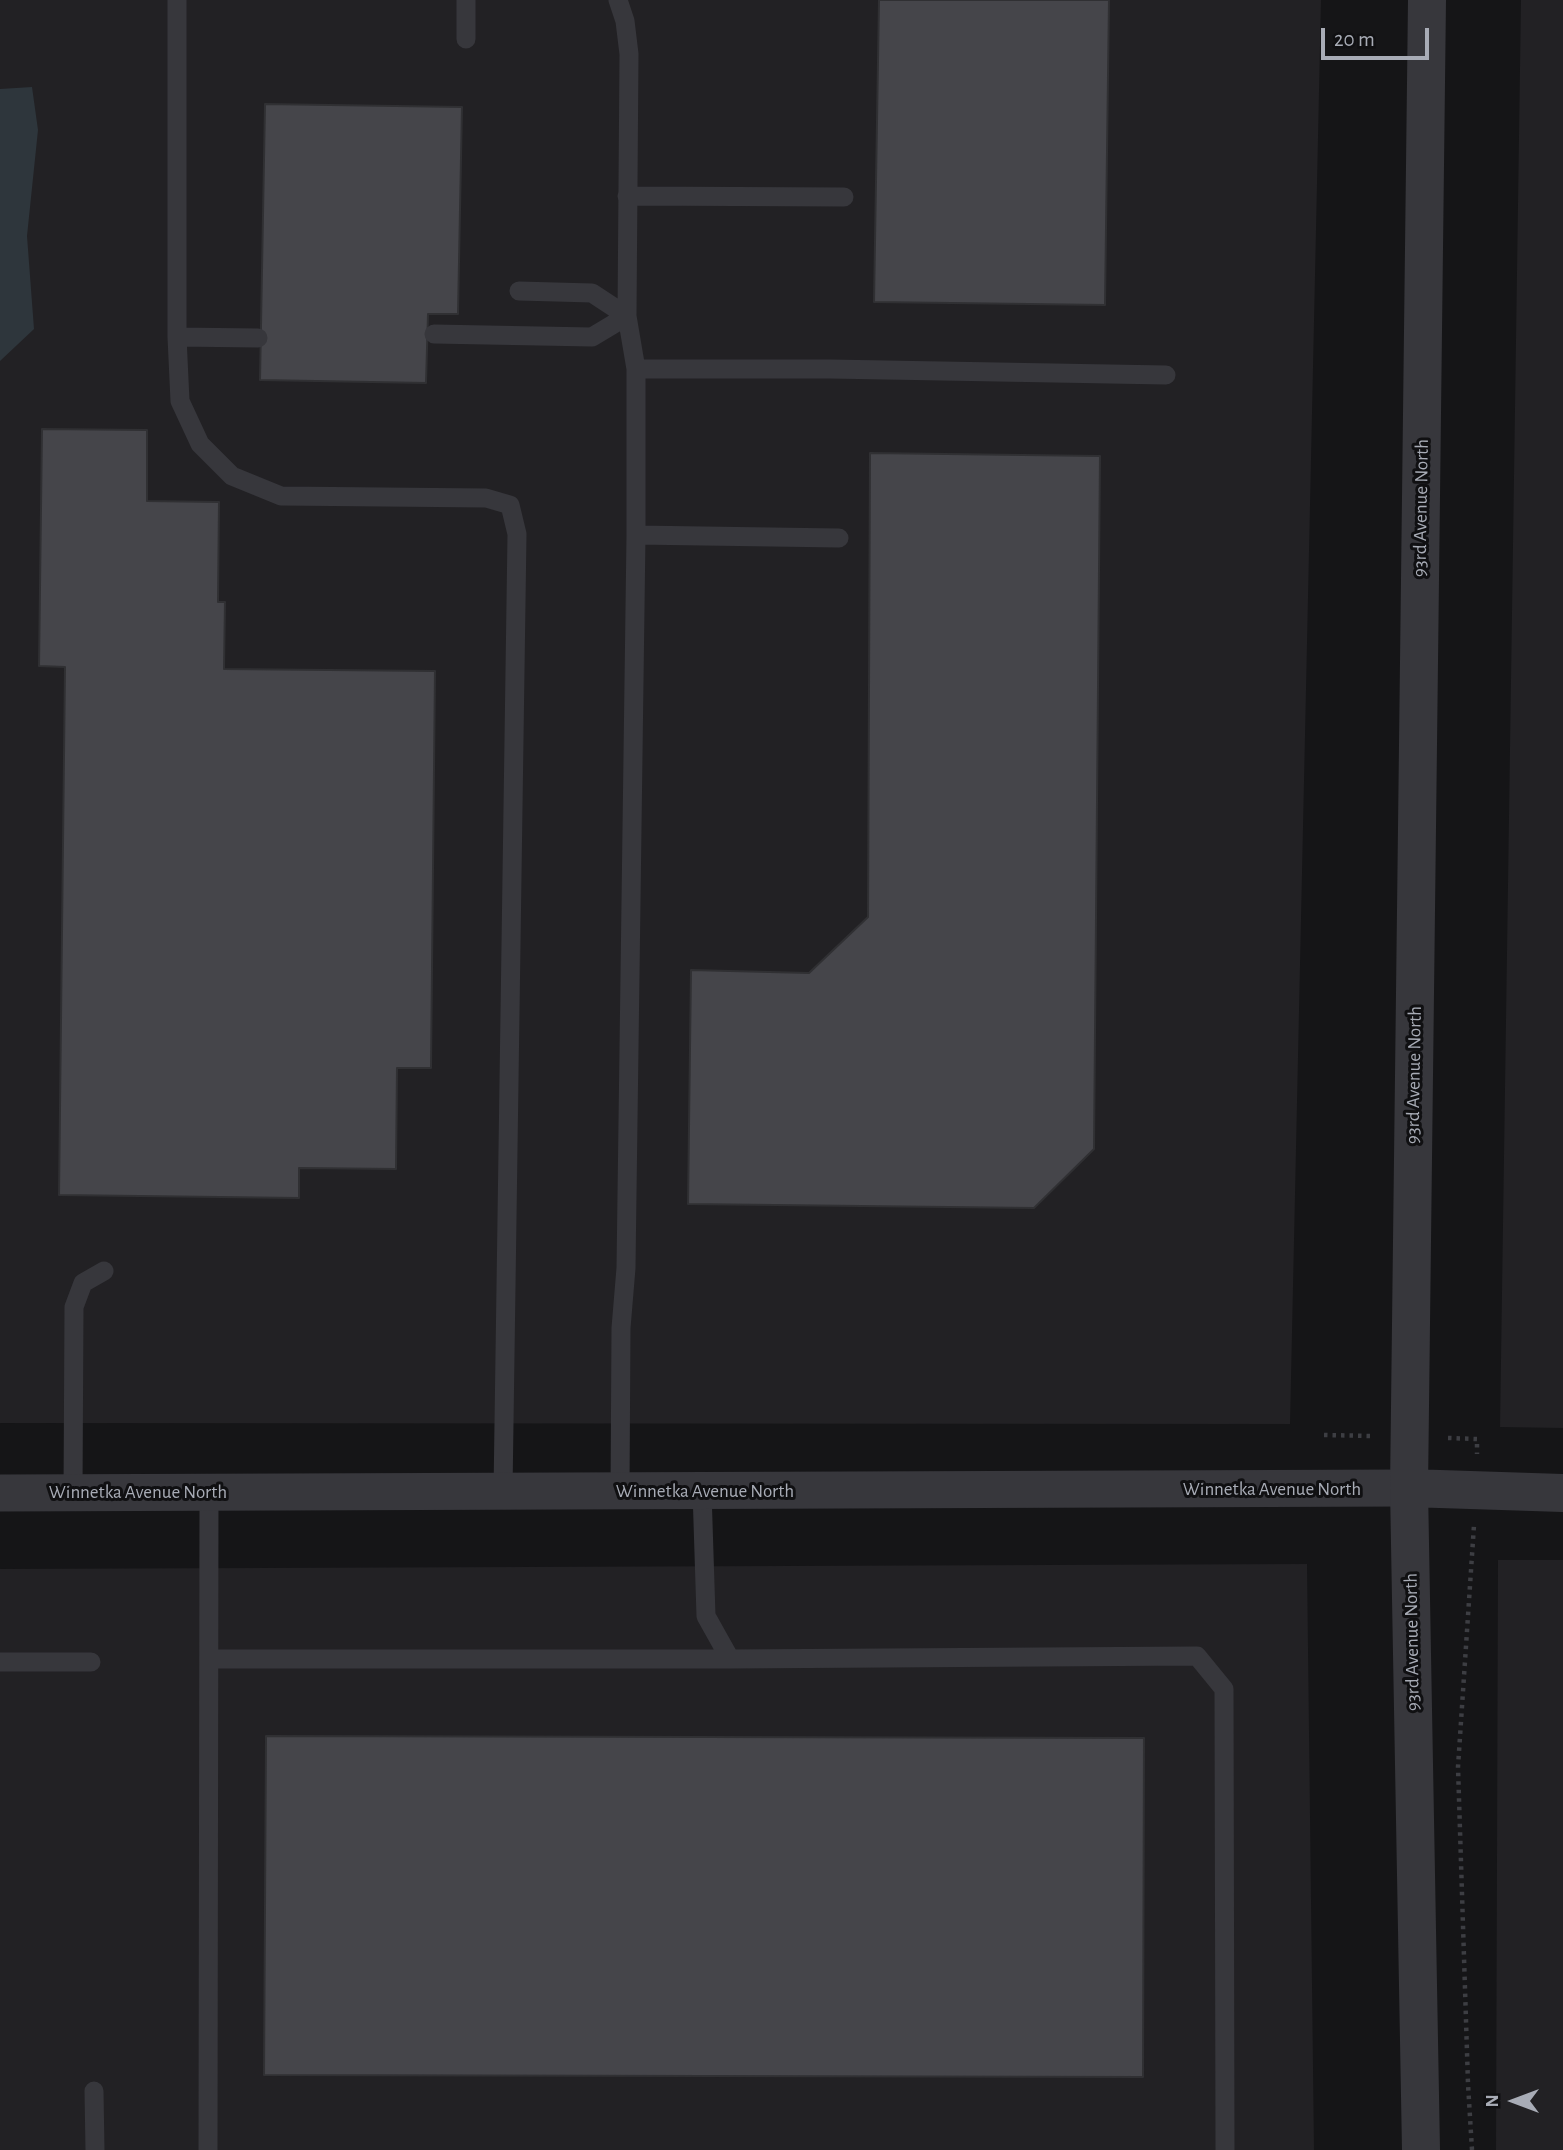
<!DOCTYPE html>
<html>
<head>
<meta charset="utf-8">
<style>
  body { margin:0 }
  #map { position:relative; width:1563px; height:2150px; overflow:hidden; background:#151517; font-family:"Alegreya Sans",sans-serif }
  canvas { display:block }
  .north { position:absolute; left:1479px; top:2066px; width:70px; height:70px; -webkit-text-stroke:5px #101012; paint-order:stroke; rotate:270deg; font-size:19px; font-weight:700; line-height:28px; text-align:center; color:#a8acb6 }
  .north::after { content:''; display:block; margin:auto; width:24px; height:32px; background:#a8acb6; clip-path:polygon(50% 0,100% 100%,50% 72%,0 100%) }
  .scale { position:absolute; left:1321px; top:28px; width:108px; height:32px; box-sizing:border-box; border:4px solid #a8acb6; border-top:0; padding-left:9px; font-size:21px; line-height:24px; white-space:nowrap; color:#a8acb6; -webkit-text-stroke:5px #101012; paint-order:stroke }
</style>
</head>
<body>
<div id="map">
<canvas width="1563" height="2150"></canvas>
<div class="north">N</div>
<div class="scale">20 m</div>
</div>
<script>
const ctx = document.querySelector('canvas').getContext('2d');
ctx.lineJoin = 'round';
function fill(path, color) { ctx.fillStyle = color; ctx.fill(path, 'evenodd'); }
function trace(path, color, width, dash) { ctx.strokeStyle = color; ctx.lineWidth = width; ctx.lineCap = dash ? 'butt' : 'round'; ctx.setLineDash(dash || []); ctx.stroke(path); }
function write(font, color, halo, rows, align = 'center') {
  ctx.font = font + ' "Alegreya Sans",sans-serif'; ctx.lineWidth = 6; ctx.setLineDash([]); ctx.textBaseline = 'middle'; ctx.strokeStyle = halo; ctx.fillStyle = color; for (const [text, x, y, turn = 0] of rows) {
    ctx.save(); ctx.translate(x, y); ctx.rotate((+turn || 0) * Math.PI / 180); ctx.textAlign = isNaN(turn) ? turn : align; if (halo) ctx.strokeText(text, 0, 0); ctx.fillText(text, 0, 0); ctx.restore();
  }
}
fill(new Path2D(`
  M0 0H1321L1290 1424 0 1423Z
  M1521 0H1563V1428L1500 1427Z
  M1498 1560H1563V2150H1496Z
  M1307 1564 1314 2150H0V1569Z`), '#222124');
fill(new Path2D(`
  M32 87 38 130 27 236 34 329 0 361V89Z`), '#2e363c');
const building = new Path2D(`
  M879 0H1109L1105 305 874 302Z
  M265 104 462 107 458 314H428L426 383 260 380Z
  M42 429 147 430V501L219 502 218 602H225L224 669 435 671 431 1068H397L396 1169 299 1168V1198L59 1195 65 667 39 666Z
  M870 453 1100 456 1094 1149 1034 1208 688 1204 691 970 809 973 868 917Z
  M266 1736 1144 1738 1143 2077 264 2075Z`);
fill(building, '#45454a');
trace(building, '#303033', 2);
trace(new Path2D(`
  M1324 1435 1372 1436
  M1448 1438 1477 1439V1454
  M1472 2150 1468 2084 1458 1767 1474 1525`), '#3d3e43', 4.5, [3.5, 5]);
trace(new Path2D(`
  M177 0V337L180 401 200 444 232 476 281 496 486 498 510 505 517 534 503 1491
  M618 0 625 21 629 54 627 316 636 369V535L626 1268 621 1328 620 1491
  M466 39V0
  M627 196 844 197
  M434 334 592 337 627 316 592 293 519 291
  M177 337 258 338
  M636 369H830L1166 375
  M636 535 839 538
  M702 1491 706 1616 730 1659 1197 1656 1224 1689 1225 2150
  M73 1493 74 1307 83 1283 104 1271
  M209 1659H730
  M0 1662H91
  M94 2091 95 2150
  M208 2150 209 1492`), '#37373c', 19);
trace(new Path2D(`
  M0 1493 1409 1488`), '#37373c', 37);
trace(new Path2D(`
  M1409 1488 1563 1493
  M1421 2150 1409 1488 1427 0`), '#37373c', 38);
write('19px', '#a8acb6', '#101012', [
  ["93rd Avenue North",1421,508,-89],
  ["93rd Avenue North",1414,1075,-89],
  ["Winnetka Avenue North",1272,1489],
  ["Winnetka Avenue North",705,1491],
  ["Winnetka Avenue North",138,1492],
  ["93rd Avenue North",1412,1642,-91]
]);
</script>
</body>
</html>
